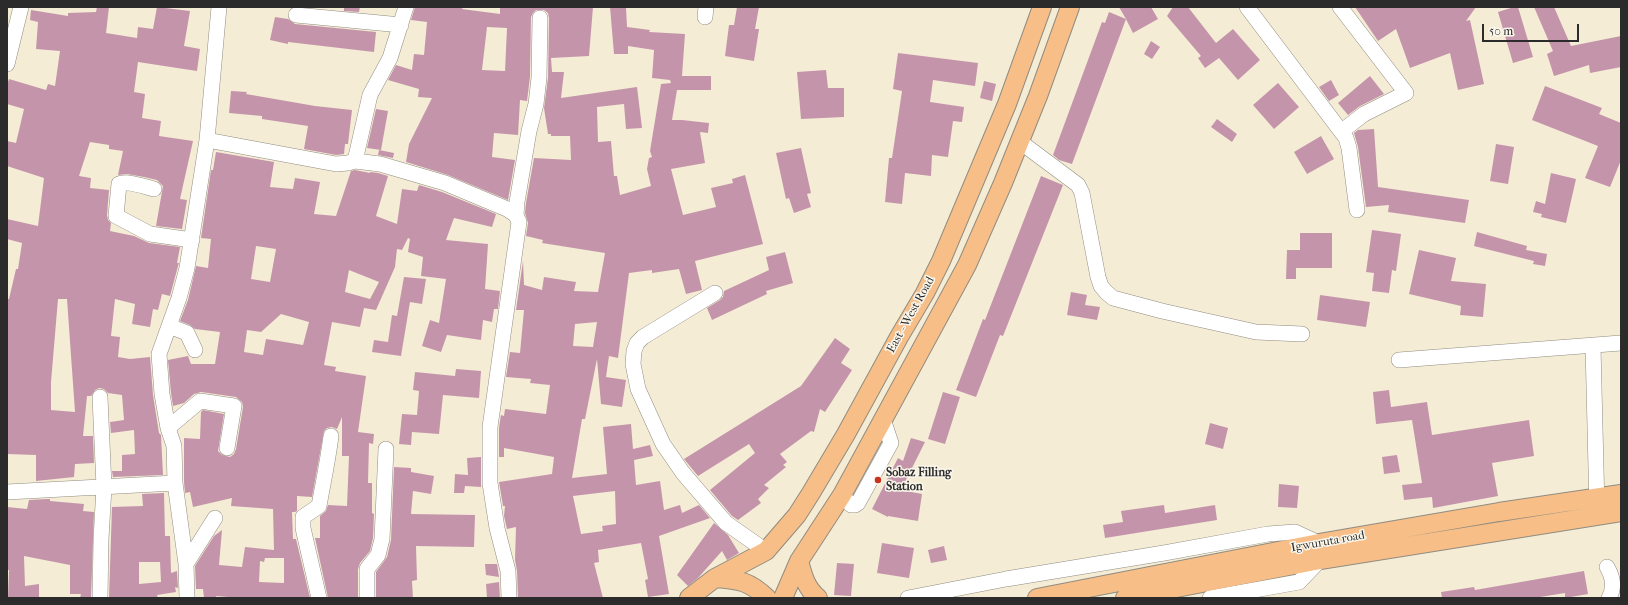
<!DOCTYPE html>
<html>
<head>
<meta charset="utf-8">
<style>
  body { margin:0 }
  #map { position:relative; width:1628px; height:605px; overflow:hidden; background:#f5ecd6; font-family:"IM FELL French Canon",serif }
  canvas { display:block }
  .frame { position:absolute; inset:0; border:8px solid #2b2b2b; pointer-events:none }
  .scale { position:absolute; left:1482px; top:24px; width:97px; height:18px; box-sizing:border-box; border:2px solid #2b2b2b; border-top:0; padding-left:5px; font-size:12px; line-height:14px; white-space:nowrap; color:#2b2b2b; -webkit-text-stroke:3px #fbf7ec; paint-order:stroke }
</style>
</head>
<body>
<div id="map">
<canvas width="1628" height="605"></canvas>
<div class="frame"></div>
<div class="scale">50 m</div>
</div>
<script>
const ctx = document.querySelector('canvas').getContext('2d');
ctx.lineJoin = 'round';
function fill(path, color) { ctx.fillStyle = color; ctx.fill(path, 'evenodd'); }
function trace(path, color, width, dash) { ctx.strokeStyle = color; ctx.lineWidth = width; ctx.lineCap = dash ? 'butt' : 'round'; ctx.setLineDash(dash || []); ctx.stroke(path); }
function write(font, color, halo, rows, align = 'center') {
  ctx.font = font + ' "IM FELL French Canon",serif'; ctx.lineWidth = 3; ctx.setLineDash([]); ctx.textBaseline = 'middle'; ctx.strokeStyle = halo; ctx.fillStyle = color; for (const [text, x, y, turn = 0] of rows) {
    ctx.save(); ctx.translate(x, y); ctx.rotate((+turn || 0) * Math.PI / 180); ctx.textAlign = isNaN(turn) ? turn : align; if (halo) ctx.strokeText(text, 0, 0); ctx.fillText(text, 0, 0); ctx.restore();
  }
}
fill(new Path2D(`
  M97 7H109L106 33 137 38 138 27 153 29 157 7 190 11 184 46 200 49 197 71 138 62 134 92 145 94 142 118 161 121 159 136 193 141 180 199 187 200 182 229 156 226 163 186 157 180 144 177 127 174 118 175 123 151 109 149V145L90 142 79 176 91 178 90 188 109 190 107 215 108 220 111 223 110 231 134 236 149 243 180 247 177 263H179L178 266 170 296 162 294 158 310 153 309 150 327 132 324 135 304 115 299 111 336 120 337 118 357 130 359 150 357 153 395 159 433 161 435 163 475 113 477 112 471H122V455L135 454 134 430 111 433 110 422 124 420 122 395 108 393 104 389 99 388 95 390 91 396H87L83 436H93L94 463 75 464 74 477 36 481V455L7 454V299H9L16 269H18L22 243 7 239V219L38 226 44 178 7 166V141L16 143 24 109 7 104V85L9 79 46 90 48 84 55 86 60 51 36 49 38 22 30 20 31 10 68 16V13L96 12ZM58 299H67L75 412 51 410V382Z
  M344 7H360L359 12 344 11Z
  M415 7 430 8V7H463L462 9 500 14V7H593L589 56 551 58 552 72H564L561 98 637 87 642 128 626 129 624 104 597 107 598 142 611 141 614 176H617L620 195 651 186 647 169 649 158 652 157 650 151 661 84 671 83 670 80 652 78 654 50 628 46V54H614L610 7H626L627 27 650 30 649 32 685 34 682 76H711V90H677L672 120H682L709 123 708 133 700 132 705 163 671 169 683 215 716 207 711 188 733 183 732 179 745 175 763 244 695 261 702 290 686 294 679 269 652 273V270L629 273 618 358 609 356 606 377 626 380 622 407 601 404 597 359 585 419H582L572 478 607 474 603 427 631 424 633 449 650 445 653 456 634 460 636 485 660 481 664 510 680 505 682 513 699 505 710 518 659 536 669 594 648 597 645 580 648 579 641 543 598 550 599 562 594 563 603 598H518L517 571 515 560 516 527 507 529 504 516 505 506H503L499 482 552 474 554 457 504 448V457H499V428L501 415 504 416 505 409 546 414 550 385 530 383 531 379 506 377 510 352 520 353 524 310H516L523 261 524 285 542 290 544 277 576 282 574 291 598 292 605 253 542 243 543 240 526 236 528 223 525 213 526 203 534 158 571 160 570 136H551V134H548L544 108 548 78 549 18 548 13 544 10H536L533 13 531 17 530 77 527 101 520 100 518 135 494 133 492 157 515 160 508 200 448 175 406 162 409 144 432 98 418 97 419 89 388 80 396 65 412 70 414 54 424 55 427 22 411 20ZM487 27 507 28 505 71 482 70ZM597 322 593 347 573 346 575 324ZM615 491 616 524 602 526 603 531 581 534 573 496Z
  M737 7H759L755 29H759L754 61 725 56 729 25H734Z
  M1119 7H1151L1158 19 1133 33 1126 19 1072 164 1059 160 1053 155 1102 22 1105 23 1109 12 1126 19Z
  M1173 7H1188L1216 43 1233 29 1260 60 1238 80 1219 58 1205 68 1198 58 1201 56 1167 16Z
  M1355 7H1476L1466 21 1470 20 1484 84 1458 90 1450 53 1410 68 1396 29 1378 41Z
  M1514 7H1518L1533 57 1513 63 1498 12Z
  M1534 7H1554L1571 46 1621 36V67L1590 73 1589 65 1554 76 1547 54 1553 51Z
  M275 17 288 19 295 24 376 32 374 52 288 42V44L270 40Z
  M1151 41 1160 47 1152 59 1144 54Z
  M898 53 978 63 975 86 933 80 930 102 964 107 962 122 953 121 948 157 932 155 931 176 905 173 902 204 885 202 889 158H892L902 91 893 89Z
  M826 70 828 88H844V117L801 119 797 72Z
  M1370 76 1384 94 1360 106 1348 115 1338 103Z
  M1331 80 1339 95 1329 101 1319 87Z
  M984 81 996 84 992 101 980 98Z
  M1278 83 1299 107 1274 129 1253 105Z
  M1545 86 1602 108 1599 114 1621 123V160L1610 187 1585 178 1598 146 1532 120Z
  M231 91 247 92 246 94 315 106 352 110 348 144H345L344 154 336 155 304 149 308 126 262 119V116L229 113Z
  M376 109 388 111 381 150 367 148Z
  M1217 119 1237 134 1232 142 1211 127Z
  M1374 129 1378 187 1469 200 1465 223 1388 212 1389 205 1366 207 1358 147 1354 133 1358 130Z
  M1321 136 1334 159 1307 174 1294 152Z
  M1496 144 1514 147 1508 184 1490 181Z
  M801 148 811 193 807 194 811 207 794 213 789 198 786 199 776 153Z
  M379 150 394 153 393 158 378 155Z
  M216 152 274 162 270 187 293 189 295 178 320 182 314 214 336 216 351 171 355 170 370 173V172L378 173 388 176 376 216 397 224 402 189 417 191 419 185 442 192 496 214 492 227 454 218 446 240 488 244 485 289 500 291 498 309H494L492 322 483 320 481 340 447 335 441 352 422 346 430 320 439 323 446 279 421 276 423 257 408 252 410 239 408 238 402 250 397 249 395 267 376 310 364 308 360 327 332 322 324 365 336 367 335 371 366 376 358 432 374 434 373 444 369 443 368 483H372V513L374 514 373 538 370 551 360 563 358 569V598H328L315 538H320V516L326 511 328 505 347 506 349 456H342V417L337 429 332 427 327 428 324 431 312 497 297 496V511L295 512H292L293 539H296L310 598H240L216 596 217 598H204L203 589H196L195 566 214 536 222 530 219 565 242 567 245 547 274 550 273 509 231 506 232 498 193 507 190 492 185 493 184 482V438L200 439 201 412 203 410 224 414 218 451 222 455 230 457 234 454 236 449 243 407 242 402 236 397 201 392 194 394 184 403 173 406 171 393 168 360 188 356 191 364H215L220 332 195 329 190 325 180 321 188 300 196 266 208 268 211 239 201 238 211 170H213ZM256 246 276 249 270 282 251 279ZM349 270 379 282 370 299 345 292ZM281 314 309 322 303 345 266 339 263 355 244 352 247 330 261 332ZM265 558H284V583L259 582 260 561 264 562Z
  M1551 173 1576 179 1566 223 1541 217 1542 214 1533 212 1536 201 1545 204Z
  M1041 176 1063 185 1003 336 1000 335 976 397 956 390 983 319 985 320Z
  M1372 230 1401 234 1396 271 1392 270 1389 293 1372 291 1374 273 1366 272Z
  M1477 232 1527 246 1526 250 1547 254 1545 266 1533 264 1534 261 1474 246Z
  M1300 233H1332V268H1296V279H1286L1287 250H1300Z
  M1419 250 1456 258 1451 281 1486 284 1483 317 1460 315 1461 306 1409 294Z
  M785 252 793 283 766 291 767 294 712 320 707 308 720 300 723 297 724 291 769 270 766 257Z
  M404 277 426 279 422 304 410 302 401 356 372 352 374 340 388 342 392 315 397 316Z
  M1071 292 1087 295 1085 305 1100 307 1097 320 1067 315Z
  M1320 295 1370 302 1366 327 1317 320Z
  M835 338 850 349 841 363 852 370 825 412 820 409 814 432 811 431 780 454 787 462 783 465 786 467 764 485 769 488 758 499 761 503 738 520 732 516 710 490 755 453 749 444 698 476 684 459 801 386Z
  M456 369 481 371 479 398 443 395 439 434 412 432 411 445 399 444 402 414 417 415 419 391 413 390 415 372 455 376Z
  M1389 390 1391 407 1427 402 1432 435 1529 420 1534 456 1492 463 1498 496 1433 508 1432 497 1404 500 1402 485 1422 483 1412 420 1376 424 1373 392Z
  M943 392 960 397 945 444 928 439Z
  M1210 423 1228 428 1223 449 1205 444Z
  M911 438 925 442 901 490 922 494 918 521 888 516V517L872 509 898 458 903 461Z
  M1397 455 1400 472 1384 474 1382 457Z
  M481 457V487L465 486 464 493H454L455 474 468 475 467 458Z
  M394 467 411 468V472L434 476 431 494 413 491 411 514 475 515 474 547 416 546 417 580 412 581 413 598H376V572L387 557 391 540Z
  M1279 484 1299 486 1297 508 1278 507Z
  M164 493 165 536H170L171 573 177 571 178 588 175 587 176 592 157 595 158 598H109L112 507 143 506 142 494ZM139 562H160L161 582 139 584Z
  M46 499H50V501L84 504 83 511 94 512 91 598H80L81 594H70V565L24 556 25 586 39 584V598H8L9 570H7V507L27 509 29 500Z
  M1164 505 1165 513 1215 505 1217 520 1105 538 1103 525 1123 522 1121 511Z
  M714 523 728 535 739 553 727 560 722 551 698 578 688 586 677 575Z
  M882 543 914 548 909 578 877 573Z
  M944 546 947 560 931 563 928 550Z
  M837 563 854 564 851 596 834 595Z
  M485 564H497L499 577 486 575Z
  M1584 571 1588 594 1565 598V593L1534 598H1442L1441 592 1474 587 1475 590Z
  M499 582 500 598H487L486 584Z`), '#c495aa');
const minor = new Path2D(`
  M1247 7 1346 138 1349 148 1357 210
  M1340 7 1406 93 1364 114 1342 131
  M296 15 401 25
  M705 17 706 7
  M7 64 21 7
  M207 140 336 164 348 163 355 161 380 164 445 183 507 209 516 215
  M1019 141 1078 185 1082 193 1098 277 1101 286 1106 292 1113 298 1162 311 1256 332 1302 334
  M355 161 370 95 390 58 406 7
  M154 189C146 187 126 180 119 184L116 216 150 234 192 240
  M715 293 643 337 637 343 634 351 633 364 638 389 663 444 683 473 726 523 766 551
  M169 326 187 333 195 350
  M1593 346 1597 509
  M1399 360 1621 343
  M168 428 200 401 234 406 227 448
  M7 492 175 483
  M842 495 851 505H855L858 503 891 443 883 419
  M186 564 215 518
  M1607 567C1613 577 1615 587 1609 598
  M100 598 101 539 104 487 100 397
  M187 598 186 564 175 483 174 446 168 428 162 394 159 354 179 298 187 268 207 140 219 7
  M319 598 303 528V517L319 506C323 483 328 460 331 436
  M367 598V569L378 555 382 539 386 449
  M509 598 508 571 497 528 490 483V427L519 222 516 215 517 202 529 131 536 104 539 78 540 18
  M908 598 1006 579 1164 553 1268 534 1295 532 1319 543
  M1210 598 1299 582 1320 560`);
const major = new Path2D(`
  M799 561C803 576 806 588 818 598
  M715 578C740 580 749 581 767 598
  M689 598 715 578 766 551 797 515 811 493 846 434 899 337 925 293 941 261 1007 104 1042 7
  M783 598 799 561 842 495 967 265 1003 183 1038 96 1070 7
  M1037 598 1319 543 1499 512 1621 494
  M1125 598 1320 560 1621 512`);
trace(minor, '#908c80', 16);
trace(major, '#908c80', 20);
trace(minor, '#fff', 15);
trace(major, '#f7be87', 18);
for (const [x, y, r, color] of [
  [878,480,4,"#c8321e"]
]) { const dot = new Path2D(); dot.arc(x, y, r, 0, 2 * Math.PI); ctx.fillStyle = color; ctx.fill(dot); trace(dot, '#fbf7ec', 1.5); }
write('12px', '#2b2b2b', '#fbf7ec', [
  ["East - West Road",911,315,-61],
  ["Igwuruta road",1328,542,-10]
]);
write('bold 12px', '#2b2b2b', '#fbf7ec', [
  ["Sobaz Filling",886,473],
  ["Station",886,487]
], 'left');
</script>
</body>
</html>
